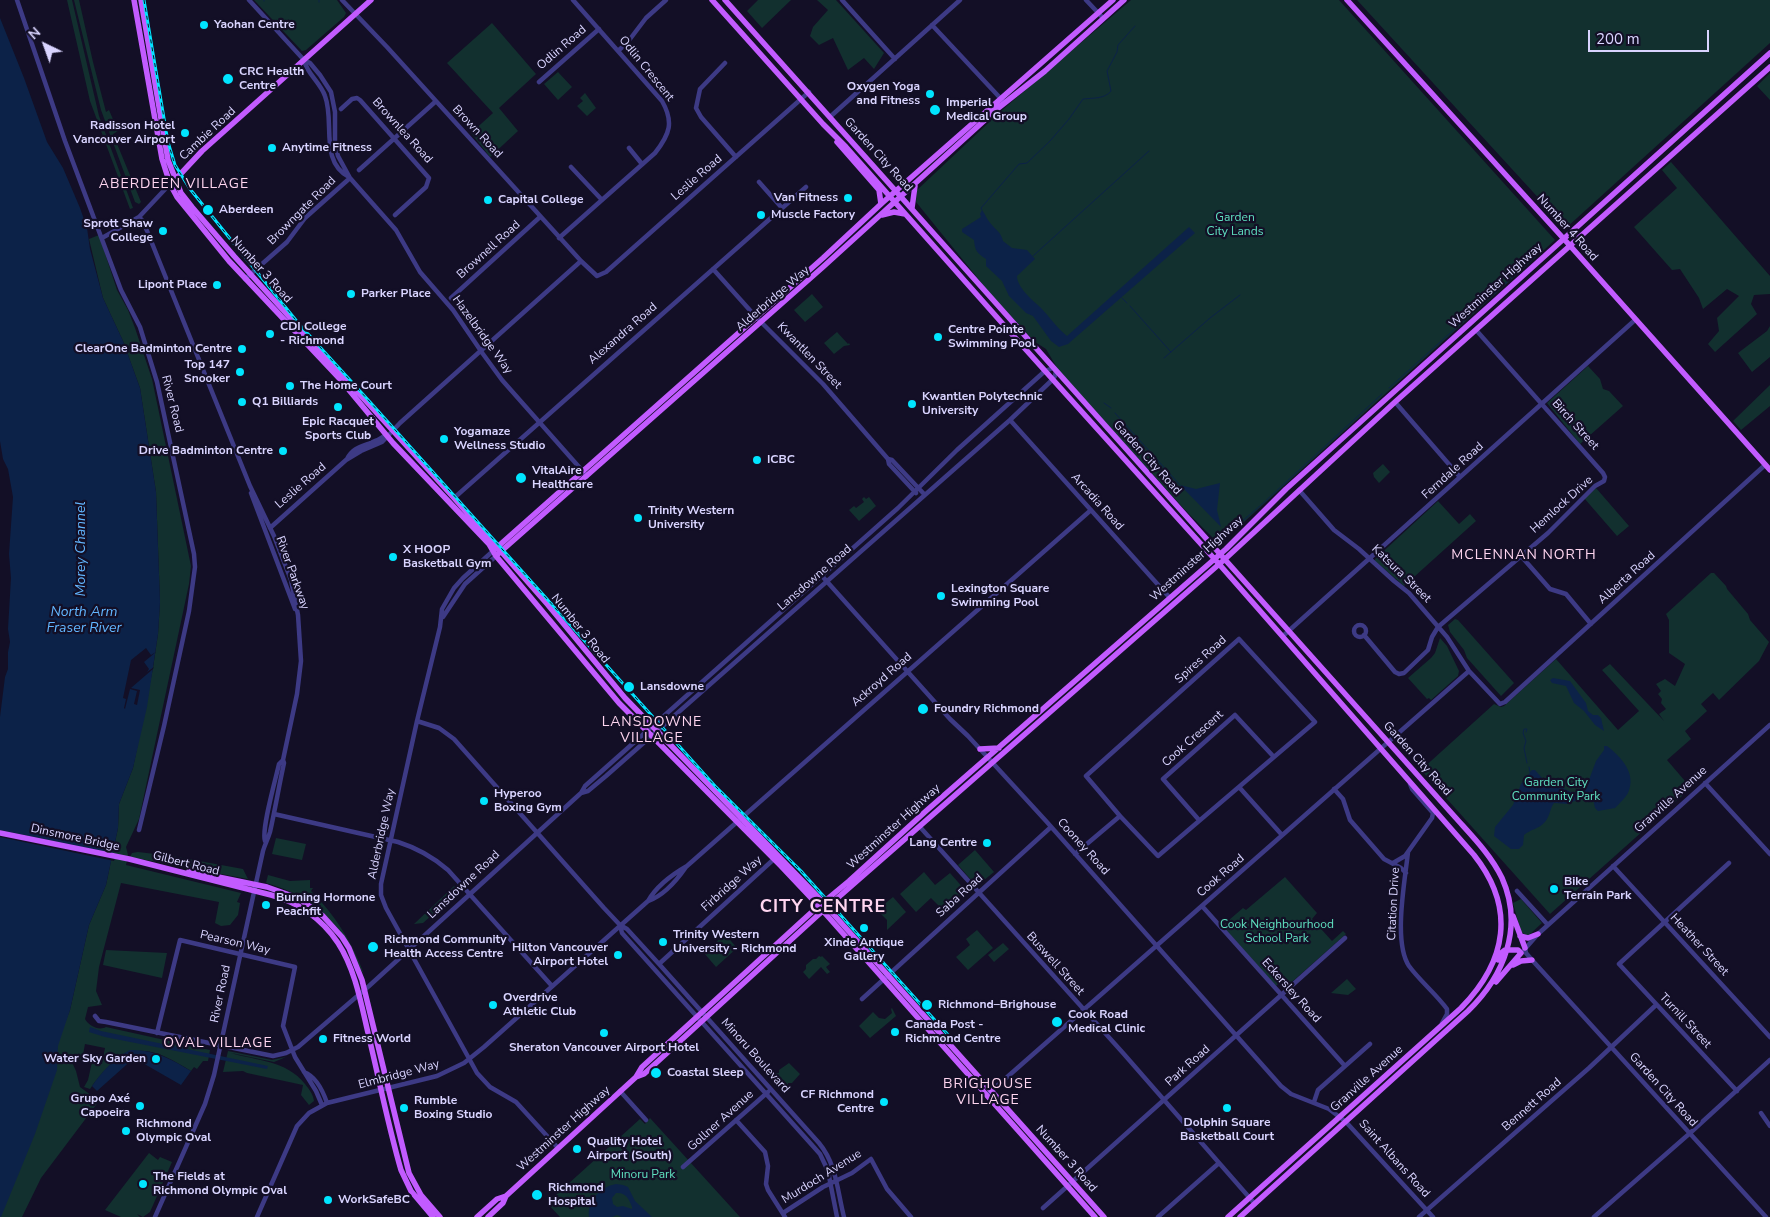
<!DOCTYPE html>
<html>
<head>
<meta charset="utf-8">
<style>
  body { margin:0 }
  #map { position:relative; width:1770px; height:1217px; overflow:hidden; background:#130f26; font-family:"Nunito Sans",sans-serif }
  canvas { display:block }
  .north { position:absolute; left:20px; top:20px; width:50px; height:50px; -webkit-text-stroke:4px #130f26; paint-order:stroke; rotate:318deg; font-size:14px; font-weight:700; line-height:20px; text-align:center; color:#d9d4ff }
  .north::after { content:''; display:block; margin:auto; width:18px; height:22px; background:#d9d4ff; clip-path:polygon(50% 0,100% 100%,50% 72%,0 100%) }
  .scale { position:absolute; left:1588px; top:30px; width:121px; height:22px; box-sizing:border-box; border:2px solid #d9d4ff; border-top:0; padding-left:6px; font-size:15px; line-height:18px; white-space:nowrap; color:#d9d4ff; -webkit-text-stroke:4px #130f26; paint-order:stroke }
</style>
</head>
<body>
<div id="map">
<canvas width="1770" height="1217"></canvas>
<div class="north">N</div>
<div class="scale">200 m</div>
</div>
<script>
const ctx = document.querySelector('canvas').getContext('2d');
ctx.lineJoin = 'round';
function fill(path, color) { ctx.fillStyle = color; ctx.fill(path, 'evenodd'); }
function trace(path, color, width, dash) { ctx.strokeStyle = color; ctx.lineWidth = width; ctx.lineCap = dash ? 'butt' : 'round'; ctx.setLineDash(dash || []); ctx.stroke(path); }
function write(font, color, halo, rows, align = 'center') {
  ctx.font = font + ' "Nunito Sans",sans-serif'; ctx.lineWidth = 4.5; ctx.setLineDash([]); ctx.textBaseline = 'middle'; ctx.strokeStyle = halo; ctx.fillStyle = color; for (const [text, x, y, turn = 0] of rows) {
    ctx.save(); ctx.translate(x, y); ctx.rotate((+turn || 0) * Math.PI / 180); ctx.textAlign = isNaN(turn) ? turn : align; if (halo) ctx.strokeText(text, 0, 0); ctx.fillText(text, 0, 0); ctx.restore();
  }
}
fill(new Path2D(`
  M67 0H72L99 116 133 208 130 209 90 101Z
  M74 0H79L93 62 106 112 109 110 118 131 113 134 141 202 139 204 135 202 101 110Z
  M254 0H337L346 13 344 17 306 50 302 51Z
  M758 0H791L762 28 747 11Z
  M817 0H836L884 53 874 69 864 58 848 70 833 38 819 45 810 36 813 27 828 10Z
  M1131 0H1339L1555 240 1223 541 1217 542 1186 511 1059 371 1046 349 1035 342 993 297 916 202 917 190 1001 111Z
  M1357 0H1770V43L1566 228Z
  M492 23 536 74 499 108 518 131 490 157 471 133 493 113 447 63Z
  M558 72 572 87 558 100 544 84Z
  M1770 73V100L1757 86Z
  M585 93 596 108 587 116 577 106 583 101 580 98Z
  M1671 162 1770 276V294L1754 295 1751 304 1757 314 1715 352 1708 344 1719 331 1717 318 1739 296 1727 289 1703 309 1699 298 1680 269 1672 270 1634 227 1677 188 1662 170Z
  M99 235 117 290 128 310 135 328 152 379 191 566 189 584 139 819 126 847 128 855 126 865 241 893 237 902 240 903 238 915 230 925 221 926 215 923 219 902 121 883 99 967 96 991 102 1005 88 1007 85 1019C89 1026 99 1031 106 1027L210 1050 208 1061H203L197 1069 194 1067 191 1071C162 1053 136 1038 108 1067 101 1074 95 1081 90 1089L84 1087 88 1080 92 1062 102 1064 105 1048 85 1044 82 1060 70 1058 76 1071 80 1087 99 1101 41 1178 22 1217H0V1188L70 1010 89 925 106 885 118 828 119 804 133 768 153 668 158 634 160 602 156 492 140 388 123 341 103 298 89 239Z
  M812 294 823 307 805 322 794 310Z
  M1770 326V357L1752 372 1738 353 1767 331Z
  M837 332 848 344 849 343 850 345 844 346 834 354 824 343Z
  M1588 366 1600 379 1603 389 1609 391 1623 406 1580 444 1547 403Z
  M1770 385V406L1741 430 1733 421Z
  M1383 464 1390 472 1379 483 1374 477 1373 473Z
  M1596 488 1629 526 1617 536 1584 498Z
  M864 497 866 499 869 497 876 506 859 521 849 510 854 506 856 508 864 502 862 499Z
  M1438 501 1459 524 1470 514 1476 521 1404 586 1375 561V559Z
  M1711 573H1714L1726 586 1727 589 1748 614 1750 620 1769 642 1759 661 1719 700 1713 693 1701 704 1707 711 1685 731 1691 739 1667 760 1691 788 1550 914 1421 770 1494 704 1501 707 1504 706 1556 659 1618 730 1639 711 1602 670 1610 664 1664 721 1659 714 1666 709 1661 703 1662 699 1658 694 1661 691 1656 684 1665 679 1675 686 1685 664 1669 653V620L1666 614Z
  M1455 619 1458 620 1514 683 1501 696 1467 658 1464 650 1450 632 1448 625Z
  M1440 638 1447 646 1459 671 1458 676 1431 700 1429 698 1427 699 1408 678 1431 658 1435 653Z
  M276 838 306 844 302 860 272 854Z
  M975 850 994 872 978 885 973 882 958 865Z
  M138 852 172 856 243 869 248 879 130 857 132 853Z
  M924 872 935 885 950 873 965 890 963 892 964 893 944 911 931 898 916 912 900 894Z
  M268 875 290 881 310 880V888H313L311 891C335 915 352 942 364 974 358 968 355 953 349 944 329 912 302 893 266 883Z
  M1285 877 1317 913 1312 919 1332 941 1343 931 1346 934 1284 989 1279 983 1276 986 1222 926 1243 908 1246 910Z
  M454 886 459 891 423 923 414 924Z
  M893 897 906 912 887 930V920L877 910Z
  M1521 899 1542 923 1528 936 1521 932 1513 903Z
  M977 930 993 948 968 970 956 957 970 945 966 939Z
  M725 934 737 948 716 967 704 953Z
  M1003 943 1009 949 994 962 988 955Z
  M106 950 167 953 162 978 103 965Z
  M819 956 821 957 822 956 830 964 826 967 830 972 827 974 821 967 809 979 803 972 806 969V965L813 959H816Z
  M1347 979 1356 989 1348 995 1331 993Z
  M892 1008 896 1016 870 1038 859 1026 873 1012 879 1018 885 1019 892 1013 891 1009Z
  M228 1051 272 1060 286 1057 274 1062 231 1053C257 1061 286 1060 305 1084 309 1089 313 1094 314 1101L309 1105 301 1095 303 1085 247 1073 243 1071 223 1072Z
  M789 1063 800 1074 792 1083H788V1087L785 1090 772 1076 775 1073H779V1070Z
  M650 1118 740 1217H560L547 1203 640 1119 645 1124Z
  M149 1153 158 1160 160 1157 172 1162 150 1212 143 1217 137 1214 140 1217H121L105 1210Z`), '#12302f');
fill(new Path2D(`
  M0 18 24 78 47 142 63 168 80 208 87 228 90 249 103 298 123 341 140 388 156 492 160 602 158 634 147 707 133 768 119 804 118 828 106 885 89 925 70 1010 58 1046 57 1070 35 1134 1 1217H0V717L5 677 8 669V652L10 642 8 629 11 578 9 554 13 497 8 469 3 459 0 441Z
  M982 210C986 215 987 220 991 224 996 230 1001 232 1003 241L1012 248 1027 250 1035 259 1017 276C1017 287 1032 300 1040 307 1049 316 1056 327 1067 336L1189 227 1195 233 1068 344 1059 347 1051 341 1033 316 1026 313 1009 296 1002 281 986 266V259C977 253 975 251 974 240L962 232V229L981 217 980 214Z
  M1220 483 1217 510 1221 527 1180 485 1196 489Z
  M1553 678 1570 681 1586 703 1588 711 1593 715H1598L1601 718 1604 731 1595 725 1584 711 1574 703 1566 686 1552 683 1550 680Z
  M1604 746H1607C1621 757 1637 773 1628 793 1625 798 1619 804 1615 808L1598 811 1595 808 1593 799 1585 796 1568 804 1554 803C1550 808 1550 816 1545 822 1539 829 1531 829 1524 835L1523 845 1519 849H1511L1494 836 1495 827 1513 805 1521 784 1532 770H1535L1542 778 1573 793 1586 788 1596 761 1604 750Z
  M90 1027 101 1031 268 1066 267 1069 105 1037 89 1032Z
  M130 1050C153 1049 173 1060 191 1071L181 1085 134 1058 97 1091 92 1086C102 1072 114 1058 130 1050Z
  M616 1184 623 1185 628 1187 635 1201 652 1217H622L617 1215 612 1217H589C587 1201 600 1187 616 1184ZM616 1193C626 1192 629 1199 632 1207V1209L623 1206 617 1207 613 1204 612 1198Z`), '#0c2248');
fill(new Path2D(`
  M146 648 151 655 156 652 144 662 149 669 147 672 154 667 153 669 131 688 140 690 137 705 134 704 137 691 130 689 125 709 124 708 126 699 123 698 131 660Z
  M0 830 116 854 114 861 0 837Z`), '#130f26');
trace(new Path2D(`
  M264 0V1
  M319 0V2
  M982 210 981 208 1019 164 1027 163 1050 141 1069 119 1083 99C1092 98 1105 99 1111 91L1107 71 1117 52 1118 45 1135 26
  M1033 256 1149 151
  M1122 298 1127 303
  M1130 306 1171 352
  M1164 358 1210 318 1240 295
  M1389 388 1536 256
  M1104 403 1111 408
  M1115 413 1180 485
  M1225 536 1261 505 1382 394
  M1526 732 1527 729H1524L1523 733 1526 741 1524 748 1527 763
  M1529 767 1530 772`), '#0c2248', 1);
trace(new Path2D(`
  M17 0 65 141 121 290 140 327 157 382 194 554 195 567 189 611 164 726 139 830
  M249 0 304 60 310 63 320 75 331 92 335 112V144L338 156 350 178 396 230 420 272 453 310 483 354 502 380 587 476
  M342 0 387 47 581 261 597 276 606 272 809 92
  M842 0 895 59
  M1086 0 1103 18
  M932 25 1003 101
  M619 50 627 43 646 18 666 0
  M304 60C307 74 320 82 325 96 335 122 319 161 349 177
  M725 63 700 89 696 108 701 117 736 157
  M539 82 599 29
  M341 109 352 99 357 98 360 100 429 178 426 187 395 215
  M831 116 960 0
  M629 148 642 164
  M571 167 602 200
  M359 170 435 102
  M759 182 782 208
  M139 217 143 221 250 486 274 536 291 580 298 615 301 661 297 694 283 760 284 763C279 786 275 810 270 832 268 839 265 844 263 851L214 1075 205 1104 155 1217
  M102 238 139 217 170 184
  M559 238 655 153C670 134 674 122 662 101L573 0
  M713 269 756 317 823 384 888 459 889 464 916 493
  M245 279 287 242 305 218 350 178
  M451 298 540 217
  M1395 402 1460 477
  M1010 420 1170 598
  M347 459C354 446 363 447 375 441 379 440 382 437 386 435
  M888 459 892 460 924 494
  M1299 490 1334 530 1359 549 1394 581 1409 593 1447 637 1469 671 1500 704 1505 702 1765 465
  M251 493 295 609
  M454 498 806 187
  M270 528 346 460 361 451 382 442 400 423 581 261
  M493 551 463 578 454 588 442 609 440 627 417 721 381 884V895L386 908 477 1073 490 1087 516 1102 558 1148
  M1521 556 1550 589 1566 594 1591 624
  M822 576 950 719 968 736 1046 821 1281 1086 1291 1094 1329 1109 1346 1122 1433 1217
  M443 617 465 584 496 556
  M1354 631a6 6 0 1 1 12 0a6 6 0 1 1-12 0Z
  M1364 635 1395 672 1399 674 1404 673 1428 650 1432 637 1438 627 1548 533 1595 486 1604 481 1605 477 1603 473 1476 330
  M1283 636 1635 320
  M1239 639 1315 722 1158 856 1120 816 1086 776Z
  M417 721 439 728 454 739 604 908 620 925 627 929 659 964 819 1143C837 1165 837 1190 844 1217
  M1705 783 1770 854
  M1239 787 1282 835
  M1334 789 1343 799 1350 820 1384 859 1401 868 1406 873
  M581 793 588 791 606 776 1010 420 1050 382 1055 376 1056 371
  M274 814 398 842C417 848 433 857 448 870L552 986
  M1199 820 1163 779 1235 715 1273 756
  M920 827 1123 1053 1255 1204
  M265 841C261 830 276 778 279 764L283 760
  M1408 852C1405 881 1393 942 1409 966 1420 981 1436 994 1447 1009V1014L1442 1023
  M1075 854 1120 816
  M1393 863 1405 856 1432 818 1433 813 1412 789 1410 784
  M1729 863 1619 964 1737 1091
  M1613 866 1770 1037
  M1517 891 1548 925
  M648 901C656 887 673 874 687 866L1091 510
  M1202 906 1345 1066
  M620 925 622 933 820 1154 828 1171 837 1217
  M1525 948 1526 953 1532 960 1766 1217
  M1524 950 1538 934 1770 725
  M659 964 774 859
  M862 999 1051 827
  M95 1016 99 1021 106 1022 273 1056 286 1053 298 1047 369 986 581 793 585 786 898 508 957 450 1045 371 1053 368
  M157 1033 180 940 295 967 283 1026 295 1057 316 1091 322 1105
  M304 1072C317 1077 323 1091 327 1103
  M620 1091 646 1120
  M989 1093 1469 671
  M1314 1102 1318 1090 1370 1044
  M1761 1113 1770 1126
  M736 1120 765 1152 768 1166 766 1184 768 1190 785 1217
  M683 1167 768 1092
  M1043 1208 1345 938
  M783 1213 823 1187 852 1173 871 1159 887 1189 911 1217
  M257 1217 297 1126 309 1113 327 1103 437 1076 464 1063 484 1047 648 901C663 896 677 880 686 867
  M1158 1217 1219 1163
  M1419 1217 1589 1068 1656 1005
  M1594 1217 1689 1134 1770 1060`), '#3d3a85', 4.5);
trace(new Path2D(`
  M134 0 162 159 170 184 177 197 229 261 339 378 393 443 489 544 496 556 619 703 781 866 815 902 1095 1217
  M141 0 168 160 181 193 192 207 234 256 454 498 548 605 625 698 819 898 1104 1217
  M712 0 823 124 846 147 1010 332 1219 564 1474 855C1516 908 1507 961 1461 1008L1228 1217
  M725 0 1455 817C1472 836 1491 855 1502 878 1524 927 1504 976 1468 1011L1240 1217
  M1347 0 1573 249 1770 470
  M837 142 879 190 881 204
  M174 181 202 151 371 0
  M912 208 915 186
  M882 215 894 212 905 214
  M494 550 823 258 881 204 1113 0
  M498 554 823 267 997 109 1045 71 1124 0
  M980 749 999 748
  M0 833 129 859 271 895C298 902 322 919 338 943 355 969 361 1003 368 1033 379 1079 388 1125 401 1170L411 1191 433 1217
  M189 871 267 887 298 898 323 916 342 937 349 948 362 980 409 1173 421 1195 440 1217
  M1513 916 1525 948
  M1520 936 1528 938 1538 934
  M1498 960 1500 954 1505 950H1518L1521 953
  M1513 965 1521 961 1532 960
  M1496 982 1521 953
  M636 1077 644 1074 817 916 1225 559 1395 402 1770 67
  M477 1217 497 1199 506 1196 636 1077 642 1067 814 910 849 881 926 811 1226 549 1286 489 1770 53
  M488 1217 503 1203 506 1196`), '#c25bff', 5.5);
const rail = new Path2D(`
  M144 0 168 142 175 165 190 189 299 324 370 402 715 786 801 871 950 1037`);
trace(rail, '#00e5ff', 3);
trace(rail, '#130f26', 1, [4]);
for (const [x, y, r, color] of [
  [204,25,5,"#00e5ff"],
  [228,79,6,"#00e5ff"],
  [930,94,5,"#00e5ff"],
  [935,110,6,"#00e5ff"],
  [185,133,5,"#00e5ff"],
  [272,148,5,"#00e5ff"],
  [848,198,5,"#00e5ff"],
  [488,200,5,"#00e5ff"],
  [208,210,6,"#00e5ff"],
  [761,215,5,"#00e5ff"],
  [163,231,5,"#00e5ff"],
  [217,285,5,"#00e5ff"],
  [351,294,5,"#00e5ff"],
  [270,334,5,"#00e5ff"],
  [938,337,5,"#00e5ff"],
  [242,349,5,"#00e5ff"],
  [240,372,5,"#00e5ff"],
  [290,386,5,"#00e5ff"],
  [242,402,5,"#00e5ff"],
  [912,404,5,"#00e5ff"],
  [338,407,5,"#00e5ff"],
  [444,439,5,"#00e5ff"],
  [283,451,5,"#00e5ff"],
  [757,460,5,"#00e5ff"],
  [521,478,6,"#00e5ff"],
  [638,518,5,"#00e5ff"],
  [393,557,5,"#00e5ff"],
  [941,596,5,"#00e5ff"],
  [629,687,6,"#00e5ff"],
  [923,709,6,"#00e5ff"],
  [484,801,5,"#00e5ff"],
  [987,843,5,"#00e5ff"],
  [1554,889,5,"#00e5ff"],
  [266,905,5,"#00e5ff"],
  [864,928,5,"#00e5ff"],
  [663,942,5,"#00e5ff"],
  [373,947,6,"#00e5ff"],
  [618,955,5,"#00e5ff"],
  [493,1005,5,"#00e5ff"],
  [927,1005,6,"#00e5ff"],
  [1057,1022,6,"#00e5ff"],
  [895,1032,5,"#00e5ff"],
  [604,1033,5,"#00e5ff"],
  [323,1039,5,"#00e5ff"],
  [156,1059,5,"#00e5ff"],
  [656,1073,6,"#00e5ff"],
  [884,1102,5,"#00e5ff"],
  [140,1106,5,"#00e5ff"],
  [404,1108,5,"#00e5ff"],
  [1227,1108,5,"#00e5ff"],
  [126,1131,5,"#00e5ff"],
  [577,1149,5,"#00e5ff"],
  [143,1184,5,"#00e5ff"],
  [537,1195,6,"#00e5ff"],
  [328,1200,5,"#00e5ff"]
]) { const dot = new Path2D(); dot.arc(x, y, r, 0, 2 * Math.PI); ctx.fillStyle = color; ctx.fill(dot); trace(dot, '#130f26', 2); }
write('bold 12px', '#d9d4ff', '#130f26', [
  ["Yaohan Centre",214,25],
  ["CRC Health",239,72],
  ["Centre",239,86],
  ["Oxygen Yoga",920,87,"right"],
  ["and Fitness",920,101,"right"],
  ["Imperial",946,103],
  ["Medical Group",946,117],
  ["Radisson Hotel",175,126,"right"],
  ["Vancouver Airport",175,140,"right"],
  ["Anytime Fitness",282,148],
  ["Van Fitness",838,198,"right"],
  ["Capital College",498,200],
  ["Aberdeen",219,210],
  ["Muscle Factory",771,215],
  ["Sprott Shaw",153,224,"right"],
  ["College",153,238,"right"],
  ["Lipont Place",207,285,"right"],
  ["Parker Place",361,294],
  ["CDI College",280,327],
  ["- Richmond",280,341],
  ["Centre Pointe",948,330],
  ["Swimming Pool",948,344],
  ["ClearOne Badminton Centre",232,349,"right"],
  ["Top 147",230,365,"right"],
  ["Snooker",230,379,"right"],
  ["The Home Court",300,386],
  ["Kwantlen Polytechnic",922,397],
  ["University",922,411],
  ["Q1 Billiards",252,402],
  ["Epic Racquet",338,422,"center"],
  ["Sports Club",338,436,"center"],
  ["Yogamaze",454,432],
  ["Wellness Studio",454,446],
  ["Drive Badminton Centre",273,451,"right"],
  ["ICBC",767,460],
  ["VitalAire",532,471],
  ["Healthcare",532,485],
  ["Trinity Western",648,511],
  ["University",648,525],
  ["X HOOP",403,550],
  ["Basketball Gym",403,564],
  ["Lexington Square",951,589],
  ["Swimming Pool",951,603],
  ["Lansdowne",640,687],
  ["Foundry Richmond",934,709],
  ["Hyperoo",494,794],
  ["Boxing Gym",494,808],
  ["Lang Centre",977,843,"right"],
  ["Bike",1564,882],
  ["Terrain Park",1564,896],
  ["Burning Hormone",276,898],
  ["Peachfit",276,912],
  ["Trinity Western",673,935],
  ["University - Richmond",673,949],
  ["Richmond Community",384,940],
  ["Health Access Centre",384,954],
  ["Xinde Antique",864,943,"center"],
  ["Gallery",864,957,"center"],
  ["Hilton Vancouver",608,948,"right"],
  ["Airport Hotel",608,962,"right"],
  ["Overdrive",503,998],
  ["Athletic Club",503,1012],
  ["Richmond–Brighouse",938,1005],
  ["Cook Road",1068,1015],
  ["Medical Clinic",1068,1029],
  ["Canada Post -",905,1025],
  ["Richmond Centre",905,1039],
  ["Fitness World",333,1039],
  ["Sheraton Vancouver Airport Hotel",604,1048,"center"],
  ["Water Sky Garden",146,1059,"right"],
  ["Coastal Sleep",667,1073],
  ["CF Richmond",874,1095,"right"],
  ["Centre",874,1109,"right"],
  ["Grupo Axé",130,1099,"right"],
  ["Capoeira",130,1113,"right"],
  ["Rumble",414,1101],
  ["Boxing Studio",414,1115],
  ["Dolphin Square",1227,1123,"center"],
  ["Basketball Court",1227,1137,"center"],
  ["Richmond",136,1124],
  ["Olympic Oval",136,1138],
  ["Quality Hotel",587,1142],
  ["Airport (South)",587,1156],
  ["The Fields at",153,1177],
  ["Richmond Olympic Oval",153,1191],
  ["Richmond",548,1188],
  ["Hospital",548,1202],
  ["WorkSafeBC",338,1200]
], 'left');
write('12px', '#d9d4ff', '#130f26', [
  ["Odlin Road",562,48,-41],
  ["Odlin Crescent",646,69,51],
  ["Brownlea Road",402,131,48],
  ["Brown Road",477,132,47],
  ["Cambie Road",208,134,-43],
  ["Garden City Road",878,155,48],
  ["Leslie Road",697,178,-41],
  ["Browngate Road",302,211,-45],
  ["Number 4 Road",1567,228,48],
  ["Brownell Road",489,250,-42],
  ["Number 3 Road",261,270,48],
  ["Westminster Highway",1496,286,-42],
  ["Alderbridge Way",773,299,-41],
  ["Alexandra Road",623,334,-41],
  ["Hazelbridge Way",482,335,54],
  ["Kwantlen Street",809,356,46],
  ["River Road",172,404,76],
  ["Birch Street",1575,425,48],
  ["Garden City Road",1147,458,48],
  ["Ferndale Road",1453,471,-42],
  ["Leslie Road",301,486,-41],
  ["Arcadia Road",1097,502,48],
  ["Hemlock Drive",1562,505,-42],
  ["Westminster Highway",1197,559,-42],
  ["River Parkway",292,573,70],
  ["Katsura Street",1401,574,44],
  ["Lansdowne Road",815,578,-41],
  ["Alberta Road",1627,578,-42],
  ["Number 3 Road",580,629,51],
  ["Spires Road",1201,660,-42],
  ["Ackroyd Road",882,680,-41],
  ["Cook Crescent",1193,739,-42],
  ["Garden City Road",1417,759,48],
  ["Granville Avenue",1671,800,-42],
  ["Westminster Highway",894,827,-42],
  ["Alderbridge Way",382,834,-78],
  ["Dinsmore Bridge",75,838,12],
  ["Cooney Road",1083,847,48],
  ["Gilbert Road",186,864,14],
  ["Cook Road",1221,876,-41],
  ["Firbridge Way",732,884,-42],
  ["Lansdowne Road",464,885,-43],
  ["Saba Road",960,896,-42],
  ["Citation Drive",1394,904,-87],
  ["Pearson Way",235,943,13],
  ["Heather Street",1699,945,47],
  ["Buswell Street",1055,964,48],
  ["Eckersley Road",1291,991,48],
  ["River Road",221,994,-78],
  ["Turnill Street",1685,1021,47],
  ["Minoru Boulevard",755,1056,48],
  ["Park Road",1188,1066,-42],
  ["Elmbridge Way",399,1075,-15],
  ["Granville Avenue",1367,1079,-42],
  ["Garden City Road",1663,1090,48],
  ["Bennett Road",1532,1105,-41],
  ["Gollner Avenue",721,1121,-42],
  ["Westminster Highway",564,1129,-42],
  ["Number 3 Road",1066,1159,48],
  ["Saint Albans Road",1394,1159,48],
  ["Murdoch Avenue",822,1177,-32]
]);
write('12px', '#5fe0c0', '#130f26', [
  ["Garden",1235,218],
  ["City Lands",1235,232],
  ["Garden City",1556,783],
  ["Community Park",1556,797],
  ["Cook Neighbourhood",1277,925],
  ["School Park",1277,939],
  ["Minoru Park",643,1175]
]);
ctx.letterSpacing = '1px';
write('14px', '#ffd6f0', '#130f26', [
  ["ABERDEEN VILLAGE",174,185],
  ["MCLENNAN NORTH",1524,556],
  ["LANSDOWNE",652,723],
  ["VILLAGE",652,739],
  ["OVAL VILLAGE",218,1044],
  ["BRIGHOUSE",988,1085],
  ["VILLAGE",988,1101]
]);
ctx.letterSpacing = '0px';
write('italic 14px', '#62b6ff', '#130f26', [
  ["Morey Channel",82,549,-90],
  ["North Arm",84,613],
  ["Fraser River",84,629]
]);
ctx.letterSpacing = '1px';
write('bold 18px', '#ffd6f0', '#130f26', [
  ["CITY CENTRE",823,908]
]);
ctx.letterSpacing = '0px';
</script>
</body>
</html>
